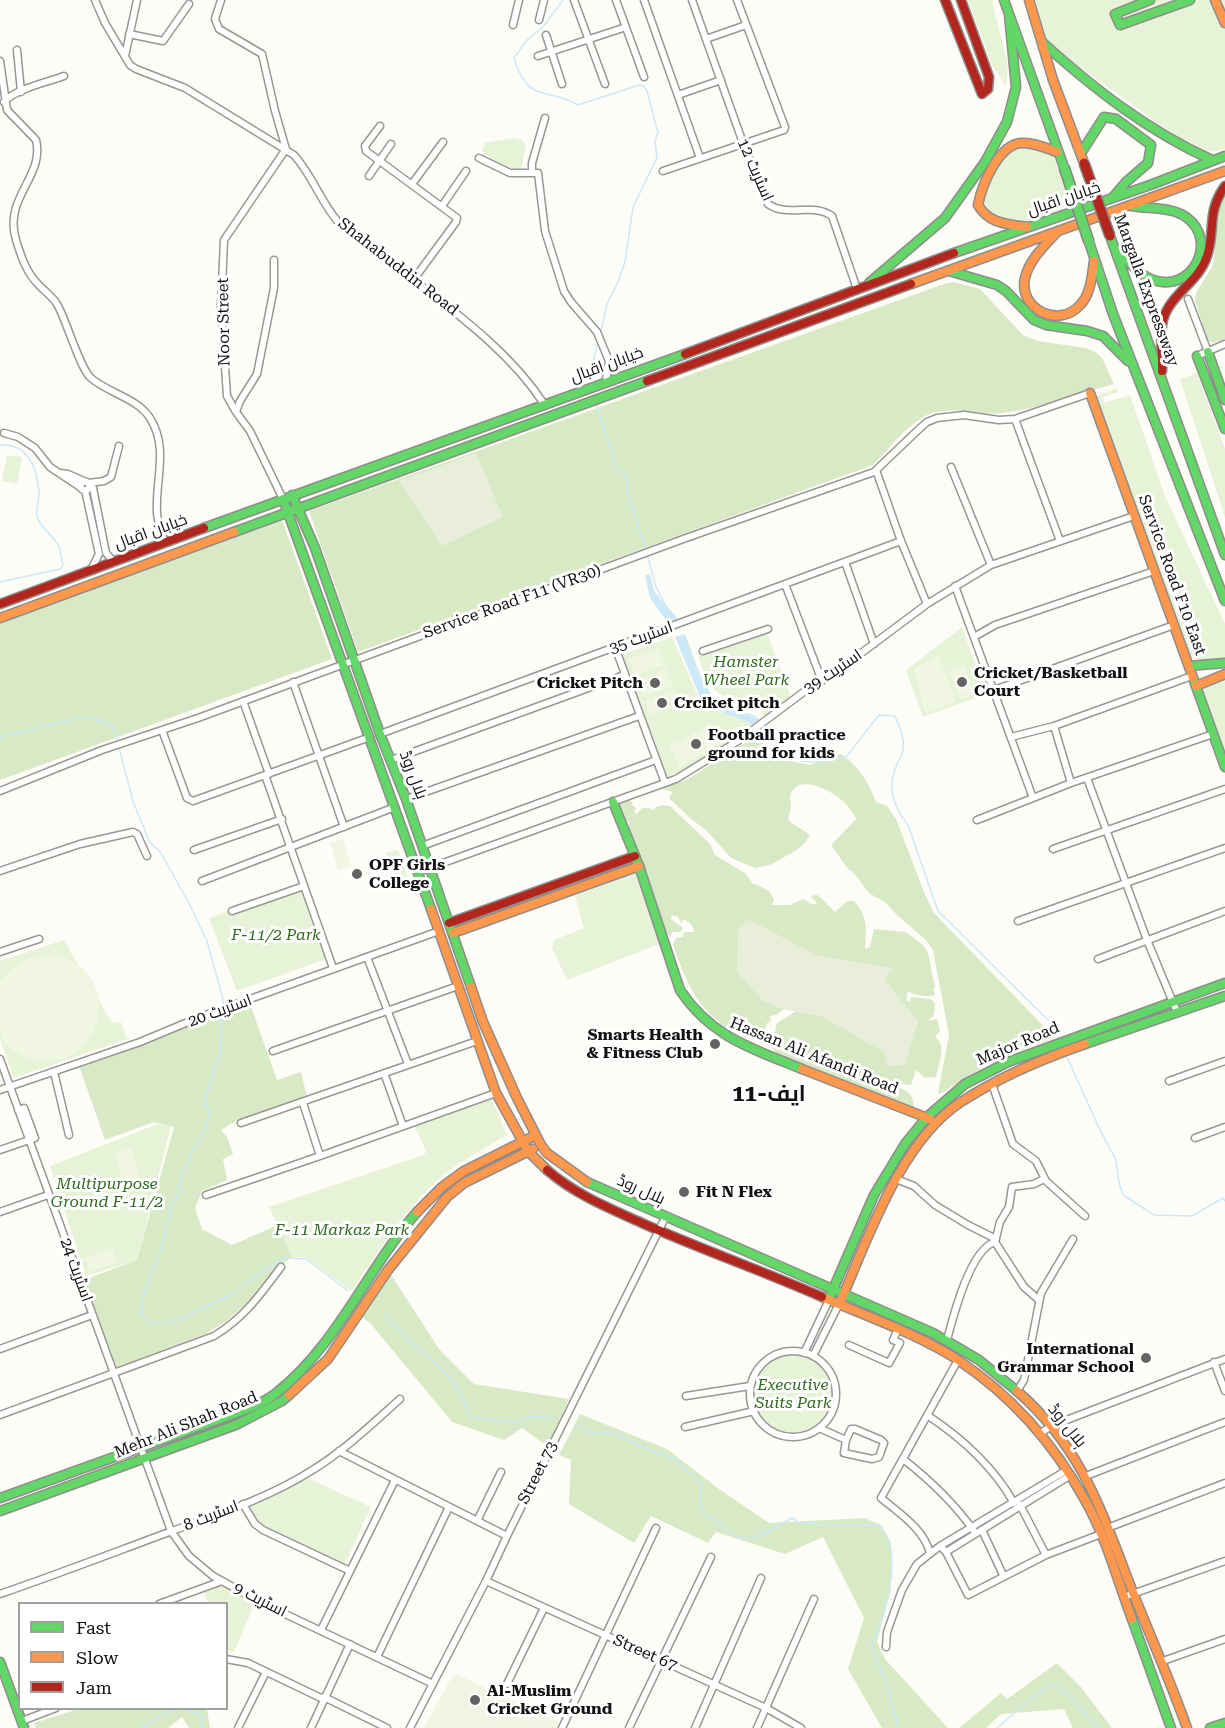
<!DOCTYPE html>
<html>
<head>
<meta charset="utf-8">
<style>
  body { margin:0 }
  #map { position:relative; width:1225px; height:1728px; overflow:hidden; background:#fdfcf7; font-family:"Roboto Serif",serif }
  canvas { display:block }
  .legend { position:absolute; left:18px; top:1602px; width:210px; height:108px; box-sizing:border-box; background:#fff; border:2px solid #a0a0a0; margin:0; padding:8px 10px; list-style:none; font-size:18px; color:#111 }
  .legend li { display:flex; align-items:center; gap:12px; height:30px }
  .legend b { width:30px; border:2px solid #a0a0a0 }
</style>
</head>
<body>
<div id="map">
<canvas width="1225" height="1728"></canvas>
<ul class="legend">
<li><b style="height:8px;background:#63d668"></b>Fast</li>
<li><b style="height:8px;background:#ff974d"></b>Slow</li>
<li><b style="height:8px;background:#b3261e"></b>Jam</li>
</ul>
</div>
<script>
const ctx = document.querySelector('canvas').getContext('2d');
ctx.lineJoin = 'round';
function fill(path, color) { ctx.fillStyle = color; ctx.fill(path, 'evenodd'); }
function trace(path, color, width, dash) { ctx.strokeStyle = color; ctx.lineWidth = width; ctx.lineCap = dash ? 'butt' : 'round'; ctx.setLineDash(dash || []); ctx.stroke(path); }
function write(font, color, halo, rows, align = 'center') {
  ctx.font = font + ' "Roboto Serif",Cairo,serif'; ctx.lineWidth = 6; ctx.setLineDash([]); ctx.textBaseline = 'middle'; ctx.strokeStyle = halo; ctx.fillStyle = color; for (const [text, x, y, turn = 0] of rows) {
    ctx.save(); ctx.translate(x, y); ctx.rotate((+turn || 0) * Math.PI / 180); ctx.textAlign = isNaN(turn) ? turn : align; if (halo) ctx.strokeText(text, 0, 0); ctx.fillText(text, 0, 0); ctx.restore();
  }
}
fill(new Path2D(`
  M968 0H992L1008 65 1006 86 992 65Z
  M1029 0H1225V149L1210 152 1173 134 1045 42Z
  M514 138 522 140 526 144 521 169C508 170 489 160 482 150L485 143Z
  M1016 147C1026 147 1046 149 1054 157 1060 163 1066 185 1070 194 1068 198 1067 204 1064 207 1051 223 1013 224 995 217 989 215 985 209 981 204 983 188 1002 156 1016 147Z
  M1197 373 1225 449V517L1180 379Z
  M1116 388 1118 392 1103 397 1104 403 1130 395 1165 496 1225 624V660L1206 664 1191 658 1097 404V396Z
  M7 455 22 457 17 484 2 481Z
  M962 627 986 694 923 717 906 670Z
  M766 630 792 700 766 720 757 706C717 694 710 698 698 654Z
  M672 637 702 705 756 725 687 769 666 777 621 655Z
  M1225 679V751L1202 688Z
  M398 850 409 881 402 882 397 880 386 853Z
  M637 872 662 943 567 980 552 948 554 940 584 928 575 896Z
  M301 885 326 959 237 991 209 918Z
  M64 940 112 1023 121 1022 126 1036 130 1038 14 1078 0 1039V961Z
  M492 1100 507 1135C486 1148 463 1159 444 1175 407 1205 379 1253 351 1291L305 1257H292L269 1207 424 1155 426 1151 415 1127 478 1102Z
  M173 1118 137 1260 86 1276 50 1166Z
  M754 1394a39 39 0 1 1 78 0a39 39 0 1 1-78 0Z
  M305 1477 371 1507 343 1568 263 1530 243 1504Z
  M221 1584 256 1601 234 1652 227 1651 226 1604 208 1603 203 1591Z`), '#e7f3d7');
fill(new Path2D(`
  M1225 194V339L1213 343 1207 340 1195 300 1196 293 1213 265 1220 203Z
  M954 282 980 289 1023 335 1038 341 1086 348 1097 353 1102 358 1114 384C1078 394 1040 408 1003 413 979 416 953 405 930 414 910 421 888 450 873 465L358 652 309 511 947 283Z
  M282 520 332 659 0 780V622Z
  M757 738C764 742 766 746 772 752 781 761 799 762 810 765L825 757 841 754C858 765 869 783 876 802L887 806 896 819 924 892 934 913 1055 1038 991 1062 940 1094 938 1093 949 1035 933 950 925 939 898 916 886 903 869 893 853 872 848 869 831 845 856 819C853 814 849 807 845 803 834 792 801 773 791 793 789 798 791 801 791 807 790 812 788 815 789 821L810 835 804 844 795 851 770 865 755 868 731 858 707 831 690 818 669 798 673 792 664 790 663 788 688 779 740 746Z
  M626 800 633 802 632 805 636 808 634 812 637 814 642 808H651L650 810 655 809V807L664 805 670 806 710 844 715 855 746 874 753 884C762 886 771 890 774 900L772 905H790L803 899 812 904H816V902L811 896 815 895 817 896V894L835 912C841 907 846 899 854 901 869 918 866 929 865 949L870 947 874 929 906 932 923 945 928 953 935 988 933 989 935 994 933 996C924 996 915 996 908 991L906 1000 910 1002 911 997 930 999 935 1003 934 1015 928 1021 937 1019 940 1031 935 1037C948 1045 938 1064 936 1077L925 1078 916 1070 911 1085 903 1084 899 1080 896 1083C902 1094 912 1086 914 1107L902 1106 776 1053 772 1048 773 1045 767 1044 768 1036 773 1038 772 1033 775 1032 776 1025 780 1021 810 1003 787 1007 776 1015 770 1016 771 1021 766 1024V1028L762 1031 756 1041C704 1023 690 993 673 945L676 938 683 937 684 932H694C693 923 688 923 684 919L681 923 678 917 672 915 671 919 683 928 681 932H673L670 937 661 924 650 891 652 888 645 883 628 831 629 822 624 820 619 807 622 801Z
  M249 1001 277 1080 301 1072 307 1097 234 1122 221 1130 227 1137 233 1154 223 1159 227 1180 202 1191 195 1208 202 1229 232 1245 278 1225 292 1257 272 1273 251 1300 225 1322 205 1334 115 1368 83 1280 137 1260 174 1127 154 1122 105 1140 78 1063Z
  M388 1270 439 1349 474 1384 569 1399 547 1446 522 1428 504 1440 452 1422 371 1324 361 1316Z
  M580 1414 667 1449 719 1489 769 1523 864 1518 881 1525 891 1542V1589L877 1642 885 1659 948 1728H882L848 1669 864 1618 823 1537 785 1554 716 1532 708 1543 651 1516 634 1543 569 1504 571 1460 559 1455Z
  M1057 1663 1080 1686 1112 1728H1073L1064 1709 1001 1714 986 1728H959L1001 1693 1007 1699Z
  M207 1709 210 1728H189L182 1717 168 1728H36L34 1723 78 1709Z`), '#d8eac5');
fill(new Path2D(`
  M476 453 503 517 442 546 399 481Z
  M747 919 819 956 893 968 884 979 918 1021 905 1065 888 1066 884 1052 821 1016 782 1009 762 1000 737 972 738 929Z`), '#e9eedb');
fill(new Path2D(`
  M659 648 665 665 635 676 629 659Z
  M938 655 956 701 925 713 914 669Z
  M964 665 975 694 960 700 949 671Z
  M666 669 673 686 643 696 638 680Z
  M674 691 679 705 650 715 645 701Z
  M711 724 723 742 680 767 669 747Z
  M343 839 351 866 338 870 330 843Z
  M46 955C52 956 59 956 64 958 128 982 97 1078 29 1058 18 1055 5 1046 1 1036 0 1028 0 992 0 981 13 965 26 958 46 955Z
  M131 1148 140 1177 124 1182 114 1154Z
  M112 1248 117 1262 90 1272 85 1258Z
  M454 1673 559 1722 557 1728H424Z`), '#f0f6e1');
fill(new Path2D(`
  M650 574 654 591 678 619 668 623 650 598 645 575Z
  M685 634C692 652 704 693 721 704 734 712 750 716 764 721L758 726 711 708 702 702 675 637Z`), '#cde8f7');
trace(new Path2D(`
  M563 0 543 27 527 40 514 58C528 105 546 86 578 105L639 85 644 86 647 91 658 133 655 141 657 158 633 207 625 262 618 282 607 304 600 335
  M591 384 589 377 598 342
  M596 403 617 468 626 474 627 491 646 550
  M0 445C29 443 37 468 39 492 39 500 36 509 37 516 40 529 54 535 59 547 61 552 61 559 63 565L60 569 0 582
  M647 554 656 587 667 608
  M732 709 756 717
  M0 737 69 720 93 718 113 727 118 743
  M777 742 800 761 824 762 846 757 879 715 895 716C899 726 905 738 903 749 903 755 898 761 896 767 887 789 894 807 908 825L938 911 1050 1022 1059 1040
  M119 748 133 801 149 841 161 853 190 905 207 941 223 999V1005
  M222 1013 220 1052 204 1103 211 1115C200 1139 185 1161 178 1186L182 1189 171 1208 160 1253 146 1285 140 1314 149 1323H170L233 1294 262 1271 285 1258 306 1259 347 1290
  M1066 1055 1100 1130 1116 1160 1119 1183 1123 1195 1154 1215 1192 1216 1223 1198 1225 1201
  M385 1315C405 1340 432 1356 453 1381 461 1391 465 1407 472 1418L515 1422 535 1416 554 1418
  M576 1426 595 1434 607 1432 618 1435 644 1448 673 1458 701 1483 699 1503 703 1512 738 1537 754 1539 792 1518 800 1523H815L826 1525H877C883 1531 887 1536 890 1545 897 1571 884 1621 872 1645L889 1692 899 1728
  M141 1728C164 1714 176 1700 203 1717L201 1728
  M997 1728 1049 1684C1073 1690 1081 1713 1099 1728`), '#cde8f7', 1.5);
const street = new Path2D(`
  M95 0 105 23 130 65 136 69 185 88 294 155C313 176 321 203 339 223 367 242 393 263 419 284 464 319 513 356 544 404
  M221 0 215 19 219 29 262 54 275 111 286 149 224 240 221 307 227 396 236 412 250 431 283 499
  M574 0 605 84
  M616 0 644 77
  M644 0 700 158
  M692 0 743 143 768 204C788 218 812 202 832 216L857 289
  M539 20 544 0
  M513 25 519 0
  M129 34 163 41 189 4
  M546 35 562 84
  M706 39 746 25
  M17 50 21 92
  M125 56 137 0
  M538 56 626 27
  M0 61 7 110 36 140C45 177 3 197 16 240 21 256 26 272 38 284 44 291 52 296 57 304 66 319 80 369 91 378 108 393 137 398 150 418 169 448 155 480 157 512 157 522 162 533 165 543
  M678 95 721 80
  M4 102C15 89 48 82 64 76
  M380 126 365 146 366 151 457 218 456 222 414 279
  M479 158 510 173H538L545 231 564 291 571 302 597 332 609 361 606 381
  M663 171 784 130 785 127 737 0
  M532 173V163L545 118
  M369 176 391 144
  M412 184 443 142
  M442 206 466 171
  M1188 299 1208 352
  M1197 356 1225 344
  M236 412 240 401 257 374 274 288V260
  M1015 419 1060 541
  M4 433 18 437 35 448 50 467 80 487
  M951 467 991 565
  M876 470 901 541 927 604
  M60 473 68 474 84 481
  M80.5 486a4.5 4.5 0 1 1 9 0a4.5 4.5 0 1 1-9 0Z
  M89 483 104 481 111 477 119 446
  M89 486 93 488 106 553 114 562
  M85 490 99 554 91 570
  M845 562 874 644
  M785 584 822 681
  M955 586 1033 798
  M974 637 995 625 1154 571
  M615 647 665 783
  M703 651 768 629
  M293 682 344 827
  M994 690 1174 625
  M243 701 269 774
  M1054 726 1071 783
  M162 730 187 798 193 801 370 737
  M380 734 901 541
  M1011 737 1054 726 1192 676
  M391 760 624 675
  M265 775 333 968
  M1087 778 1147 940 1177 1012
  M0 791 102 750 198 718 686 538 874 472 918 430 927 422 937 418 964 415 999 420 1015 419 1090 393
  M406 799 639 716
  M977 820 1071 783 1213 734
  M422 846 656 760
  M1053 849 1225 789
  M194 850 282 819
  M0 871 80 844 133 832 137 834 147 856
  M418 872 676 779 738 741 809 688 848 663 927 604 991 565 1134 516
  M202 881 395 807
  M232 911 304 886
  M1018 921 1225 848
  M0 952 39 939
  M367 957 408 1064
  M1098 959 1225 911
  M273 1051 458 986
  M0 1059 171 1531 189 1556 213 1576 262 1603 433 1684
  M54 1072 69 1135
  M384 1073 403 1126
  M1169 1081 1225 1061
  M992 1084 1013 1144 1036 1161 1046 1181 1085 1216
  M0 1090 140 1042 200 1017 439 931
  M303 1103 320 1156
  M241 1123 477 1041
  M1195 1138 1225 1127
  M0 1150 35 1138 24 1108 18 1110
  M896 1179 914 1186 935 1205 968 1225 996 1239
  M206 1195 320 1156 496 1093
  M0 1212 48 1195
  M1039 1300 1024 1287 995 1242 1000 1222 1009 1207 1012 1187 1034 1184 1044 1179
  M947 1340C953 1317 970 1249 995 1242
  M849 1345 889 1363 900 1343 893 1340 898 1329
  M0 1349 92 1315
  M750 1394a43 43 0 1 1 86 0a43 43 0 1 1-86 0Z
  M804 1353 829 1300
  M813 1356 839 1304
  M1214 1362 1225 1391
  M1017 1391 1024 1380 1041 1293 1073 1239
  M686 1396 750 1386
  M0 1415 214 1336C244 1318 260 1295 281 1267
  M927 1415C962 1438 993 1466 1014 1503
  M685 1427 754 1411
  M819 1428 846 1440
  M851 1429H855L881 1440 884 1443 879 1457 872 1459 844 1453 846 1440Z
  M1041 1433 1051 1426 1225 1359
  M339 1451 507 1536
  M903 1459C930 1480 954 1503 974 1531
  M1086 1476 1225 1422
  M243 1504 255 1524 263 1530 350 1571
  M1020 1505 1046 1555
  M477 1521 501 1472
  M1110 1527 1225 1483
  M982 1530 1004 1577
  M940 1546 946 1552 968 1595 1046 1555 1101 1534
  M946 1552 1071 1475
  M930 1553C924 1529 899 1513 881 1498L958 1360
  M486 1581 766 1708 801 1728
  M0 1594C58 1574 115 1552 172 1531 219 1514 268 1498 311 1471 344 1451 372 1424 400 1399
  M1124 1597 1225 1561
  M159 1604 222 1581
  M321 1630 395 1480
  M886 1647 887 1632 902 1590 917 1564 940 1546 1067 1470
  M377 1657 449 1507
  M226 1659 248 1663 323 1699
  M1163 1661 1225 1639
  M507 1684 544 1608
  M324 1697 387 1728
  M22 1721 56 1708
  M238 1728 266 1672
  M311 1728 350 1644
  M410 1728 486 1581 507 1536 665 1218
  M562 1728 656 1528
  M629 1728 711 1557
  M695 1728 761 1578
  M757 1728 814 1599`);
const fast = new Path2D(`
  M1004 0 1064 167
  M1150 0 1115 14 1120 25 1190 0
  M1042 42C1094 89 1148 131 1212 160
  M1081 153 1104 117 1116 119 1151 145 1148 163 1126 182 1113 197
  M1110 236 1225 555
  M1089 242 1113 314 1225 601
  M1116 249C1126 259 1137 273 1151 279 1191 296 1220 241 1186 217 1172 207 1149 209 1132 206
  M954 253 1153 184 1225 156
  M949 271 997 285 1006 291 1034 320 1046 325 1087 331 1103 336 1128 361
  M869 283 945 218 985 162 1007 122 1016 87 1009 14
  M1208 352 1225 400
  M1197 356 1225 429
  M292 495 315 548 380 734 406 799 471 987
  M283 499 431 909
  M204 528 685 354
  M234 532 647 381
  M1189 666 1225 663
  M1193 678 1225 767
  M613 802 639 866 680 990C711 1037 753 1049 802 1069
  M1085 1044 1225 996
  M587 1182 933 1333 979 1360 1017 1391
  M831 1294 874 1195 905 1144 927 1117 965 1084 1008 1062 1225 983
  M0 1498 220 1419C238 1412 259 1406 275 1394 337 1346 366 1270 417 1212
  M0 1511 238 1424 282 1401 289 1395
  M1132 1619 1171 1728
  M0 1662 24 1728
  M1210 1728 1225 1723`);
const slow = new Path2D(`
  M1029 0 1053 80 1084 163
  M1215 0 1225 23
  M1027 227C1007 224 989 224 978 205 982 185 998 145 1021 143 1033 142 1046 148 1057 152
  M1057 232C1045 245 1029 260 1025 278 1018 309 1059 329 1080 305 1091 294 1092 275 1094 261
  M911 284 1225 171
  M1090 393 1193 678
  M0 618 234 532
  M1196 686 1225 674
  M431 909 496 1093 528 1151 547 1170
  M453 933 639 866
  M471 987 483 1022 517 1098 541 1145 547 1153 587 1182
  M802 1069 930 1119
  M417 1212 442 1187 464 1171 536 1135
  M822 1297C866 1316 918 1334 958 1360 1012 1396 1054 1444 1085 1500 1106 1537 1117 1579 1132 1619
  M842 1298C869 1235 902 1140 961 1102 999 1077 1042 1059 1085 1044
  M1017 1391C1084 1449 1103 1516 1134 1595 1152 1640 1171 1683 1187 1728
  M289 1395 328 1359 388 1270 447 1197 464 1183 533 1149`);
const jam = new Path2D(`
  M945 0 982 94 988 89 989 77 961 0
  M685 354 954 253
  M1162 371C1163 355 1159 336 1163 320 1170 294 1199 282 1207 256 1216 229 1206 213 1225 186
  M647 381 911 284
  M0 604 204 528
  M449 923 635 856
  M547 1170C576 1195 609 1208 644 1224 703 1250 763 1271 822 1297`);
trace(street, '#979795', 9);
trace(fast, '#8e8d8b', 11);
trace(slow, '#8e8d8b', 11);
trace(jam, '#8e8d8b', 11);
trace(street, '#fffffe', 6);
trace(fast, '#63d668', 8);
trace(slow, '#ff974d', 8);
trace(jam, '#b3261e', 8);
const fastBridge = new Path2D(`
  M1064 167 1089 242`);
const jamBridge = new Path2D(`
  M1084 163 1110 236`);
trace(fastBridge, '#858482', 12, []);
trace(jamBridge, '#858482', 12, []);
trace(fastBridge, '#63d668', 9);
trace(jamBridge, '#b3261e', 9);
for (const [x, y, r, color] of [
  [962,682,6,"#646362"],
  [655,683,6,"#646362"],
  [662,703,6,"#646362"],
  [696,744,6,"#646362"],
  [357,874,6,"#646362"],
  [715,1044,6,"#646362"],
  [684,1192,6,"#646362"],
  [1146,1358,6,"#646362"],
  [475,1700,6,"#646362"]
]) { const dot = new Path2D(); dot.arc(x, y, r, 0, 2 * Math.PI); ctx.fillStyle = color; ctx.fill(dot); trace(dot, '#fff', 2); }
write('16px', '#111', '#fff', [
  ["اسٹریٹ 12",755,170,66],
  ["خیابان اقبال",1064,199,-19],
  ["Shahabuddin Road",398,267,38],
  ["Margalla Expressway",1146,290,70],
  ["Noor Street",224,322,-91],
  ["خیابان اقبال",607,365,-20],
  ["خیابان اقبال",151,532,-20],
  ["Service Road F10 East",1172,575,70],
  ["Service Road F11 (VR30)",512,602,-20],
  ["اسٹریٹ 35",641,638,-20],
  ["اسٹریٹ 39",833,672,-34],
  ["ہلال روڈ",413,775,69],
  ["اسٹریٹ 20",220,1011,-20],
  ["Major Road",1018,1044,-23],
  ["Hassan Ali Afandi Road",814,1056,22],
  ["ہلال روڈ",641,1190,24],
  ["اسٹریٹ 24",76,1270,70],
  ["Mehr Ali Shah Road",186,1425,-22],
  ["ہلال روڈ",1067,1426,51],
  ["Street 73",538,1473,-63],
  ["اسٹریٹ 8",211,1516,-21],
  ["اسٹریٹ 9",260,1600,27],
  ["Street 67",645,1653,24]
]);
write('italic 16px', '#2f6b1f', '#fff', [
  ["Hamster",746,662],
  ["Wheel Park",746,680],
  ["F-11/2 Park",276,935],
  ["Multipurpose",107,1184],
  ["Ground F-11/2",107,1202],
  ["F-11 Markaz Park",342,1230],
  ["Executive",793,1385],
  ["Suits Park",793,1403]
]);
write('bold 16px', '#111', '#fff', [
  ["Cricket/Basketball",974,673],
  ["Court",974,691],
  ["Cricket Pitch",643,683,"right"],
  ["Crciket pitch",674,703],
  ["Football practice",708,735],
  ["ground for kids",708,753],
  ["OPF Girls",369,865],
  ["College",369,883],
  ["Smarts Health",703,1035,"right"],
  ["& Fitness Club",703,1053,"right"],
  ["Fit N Flex",696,1192],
  ["International",1134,1349,"right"],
  ["Grammar School",1134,1367,"right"],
  ["Al-Muslim",487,1691],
  ["Cricket Ground",487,1709]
], 'left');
write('bold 22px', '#111', '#fff', [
  ["ایف-11",769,1095]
]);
</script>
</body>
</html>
